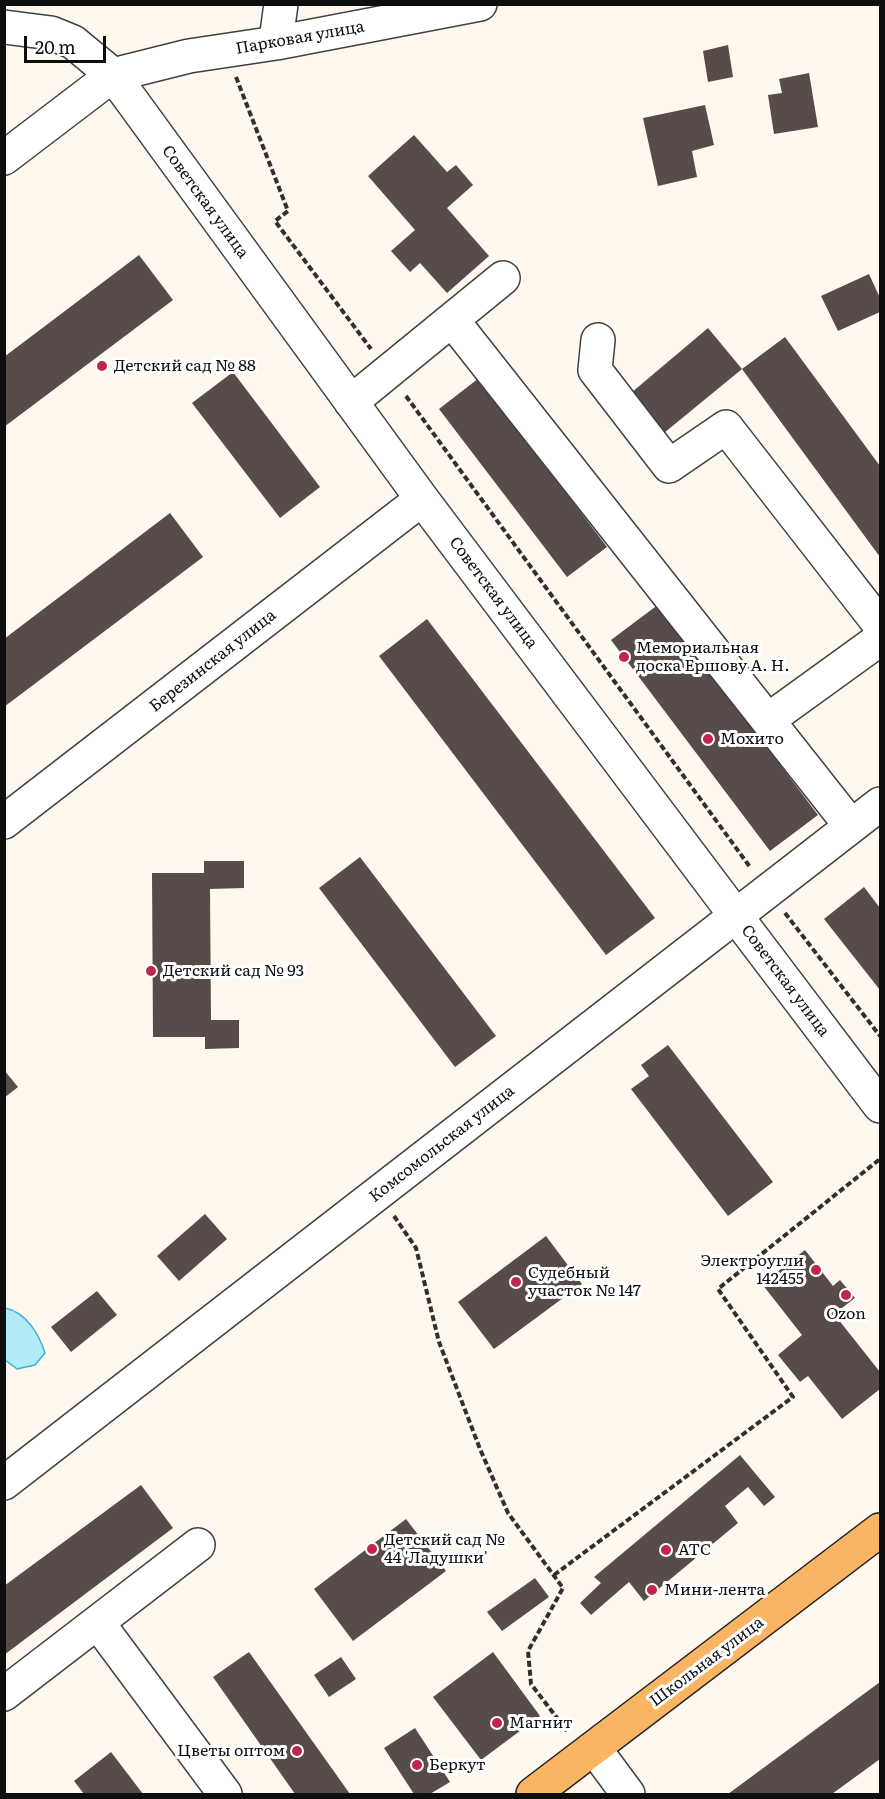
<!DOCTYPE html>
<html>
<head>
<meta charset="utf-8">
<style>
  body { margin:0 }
  #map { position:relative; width:885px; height:1799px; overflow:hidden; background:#fff8ee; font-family:Literata,serif }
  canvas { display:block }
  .frame { position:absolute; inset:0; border:6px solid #0e0e0e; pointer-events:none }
  .scale { position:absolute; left:24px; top:36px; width:82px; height:27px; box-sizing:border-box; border:3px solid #0e0e0e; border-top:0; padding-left:8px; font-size:18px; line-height:21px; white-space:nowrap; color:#0e0e0e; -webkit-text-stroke:4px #fff; paint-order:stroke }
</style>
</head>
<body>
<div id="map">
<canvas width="885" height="1799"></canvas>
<div class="frame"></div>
<div class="scale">20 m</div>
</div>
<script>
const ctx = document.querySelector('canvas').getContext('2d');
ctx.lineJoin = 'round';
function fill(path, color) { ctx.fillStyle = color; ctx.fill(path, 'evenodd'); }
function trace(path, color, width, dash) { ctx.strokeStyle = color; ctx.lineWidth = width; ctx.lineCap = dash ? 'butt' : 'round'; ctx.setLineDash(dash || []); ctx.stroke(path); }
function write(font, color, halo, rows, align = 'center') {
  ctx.font = font + ' Literata,serif'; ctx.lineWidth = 6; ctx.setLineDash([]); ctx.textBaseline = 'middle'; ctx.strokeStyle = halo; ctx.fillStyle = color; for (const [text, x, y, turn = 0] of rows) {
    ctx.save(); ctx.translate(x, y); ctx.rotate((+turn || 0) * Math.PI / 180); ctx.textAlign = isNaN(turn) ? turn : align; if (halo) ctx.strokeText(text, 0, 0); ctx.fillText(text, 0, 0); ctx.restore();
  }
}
const water = new Path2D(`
  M5 1308C26 1312 39 1334 45 1353L35 1365 17 1369 5 1360Z`);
fill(water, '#b3ecf6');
trace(water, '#3ab3ce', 1.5);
fill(new Path2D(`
  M728 45 733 77 708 82 703 51Z
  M809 73 818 127 774 134 768 95 782 93 779 79Z
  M705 105 714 145 692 151 697 177 658 186 643 118Z
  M414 135 447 172 456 165 473 185 447 208 489 256 447 293 420 263 410 272 391 251 415 230 368 176Z
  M139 255 173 300 4 427V357Z
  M869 274 880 298V312L838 331 821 296Z
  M708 328 742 369 664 433 631 393Z
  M785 337 880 466V557L742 369Z
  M233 372 320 487 280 518 192 403Z
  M479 378 607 547 567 577 439 409Z
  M170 513 203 557 4 707V639Z
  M659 604 818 815 770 851 611 640Z
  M427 619 655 918 606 955 379 656Z
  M360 857 496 1036 455 1067 319 888Z
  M204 861H244V888L210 889 211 1020H239V1048L205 1049V1037H153L152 873H204Z
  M864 887 880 908V990L824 919Z
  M668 1045 773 1182 728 1216 631 1089 649 1076 641 1065Z
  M4 1070 18 1087 4 1098Z
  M205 1214 227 1239 179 1281 157 1256Z
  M546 1236 582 1284 494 1349 458 1302Z
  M805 1250 833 1286 840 1280 855 1298 834 1314 880 1372V1389L842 1419 808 1376 800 1382 778 1355 802 1335 762 1284Z
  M97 1291 117 1315 71 1352 51 1327Z
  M740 1455 775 1497 764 1506 748 1487 725 1506 738 1523 644 1601 629 1582 591 1615 580 1603 601 1583 594 1577Z
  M141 1485 173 1528 4 1655V1586Z
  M406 1519 446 1571 353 1641 314 1589Z
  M535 1578 549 1597 502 1631 487 1612Z
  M249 1652 350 1794H295L213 1677Z
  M493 1652 540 1716 481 1760 433 1697Z
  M341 1657 356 1679 329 1697 314 1675Z
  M880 1682V1759L832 1794H728Z
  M415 1728 450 1782 430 1794H414L384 1748Z
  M111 1752 143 1794H84L74 1781Z`), '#574c4a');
const minor = new Path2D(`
  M4 27 51 33 73 42 113 75 422 499 736 916 880 1106
  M277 33 281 4
  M4 158 113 75 189 56 276 43 480 4
  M452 320 851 826
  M598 340 595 370 669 466 726 427 880 625
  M351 402 503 278
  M768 720 880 639
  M4 822 422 499
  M4 1483 880 804
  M98 1623 225 1794
  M4 1694 198 1545
  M594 1748 628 1794`);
const major = new Path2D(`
  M533 1794 880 1530`);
trace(minor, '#414141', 36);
trace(major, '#1f1f1f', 36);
trace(new Path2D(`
  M236 77 288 211 275 221 371 349
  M406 396 750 867
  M785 913 880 1036
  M394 1216 416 1248 439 1342 480 1449 508 1513 563 1588 528 1651 531 1684 567 1731
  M554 1575 793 1397 718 1289 880 1159`), '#303030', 4, [6, 3]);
trace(minor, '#fff', 33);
trace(major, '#f9b564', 33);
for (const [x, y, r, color] of [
  [102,366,6,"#bf254d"],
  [624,657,6,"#bf254d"],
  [708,739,6,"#bf254d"],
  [151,971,6,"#bf254d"],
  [816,1270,6,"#bf254d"],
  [516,1282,6,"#bf254d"],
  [846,1295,6,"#bf254d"],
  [372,1549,6,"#bf254d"],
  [666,1550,6,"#bf254d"],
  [652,1590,6,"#bf254d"],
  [497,1723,6,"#bf254d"],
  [297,1751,6,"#bf254d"],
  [417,1765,6,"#bf254d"]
]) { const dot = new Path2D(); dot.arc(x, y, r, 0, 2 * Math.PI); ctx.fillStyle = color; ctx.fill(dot); trace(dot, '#fff', 2); }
write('16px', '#0e0e0e', '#fff', [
  ["Парковая улица",300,38,-10],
  ["Советская улица",205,202,54],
  ["Советская улица",493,593,53],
  ["Березинская улица",213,661,-38],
  ["Советская улица",785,981,53],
  ["Комсомольская улица",442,1144,-38],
  ["Школьная улица",707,1662,-37]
]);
write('16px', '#0e0e0e', '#fff', [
  ["Детский сад № 88",114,366],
  ["Мемориальная",636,648],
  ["доска Ершову А. Н.",636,666],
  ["Мохито",720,739],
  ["Детский сад № 93",163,971],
  ["Электроугли",804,1261,"right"],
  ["142455",804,1279,"right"],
  ["Судебный",528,1273],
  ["участок № 147",528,1291],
  ["Ozon",846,1314,"center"],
  ["Детский сад №",384,1540],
  ["44 'Ладушки'",384,1558],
  ["АТС",678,1550],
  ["Мини-лента",664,1590],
  ["Магнит",509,1723],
  ["Цветы оптом",285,1751,"right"],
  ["Беркут",429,1765]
], 'left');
</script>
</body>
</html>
